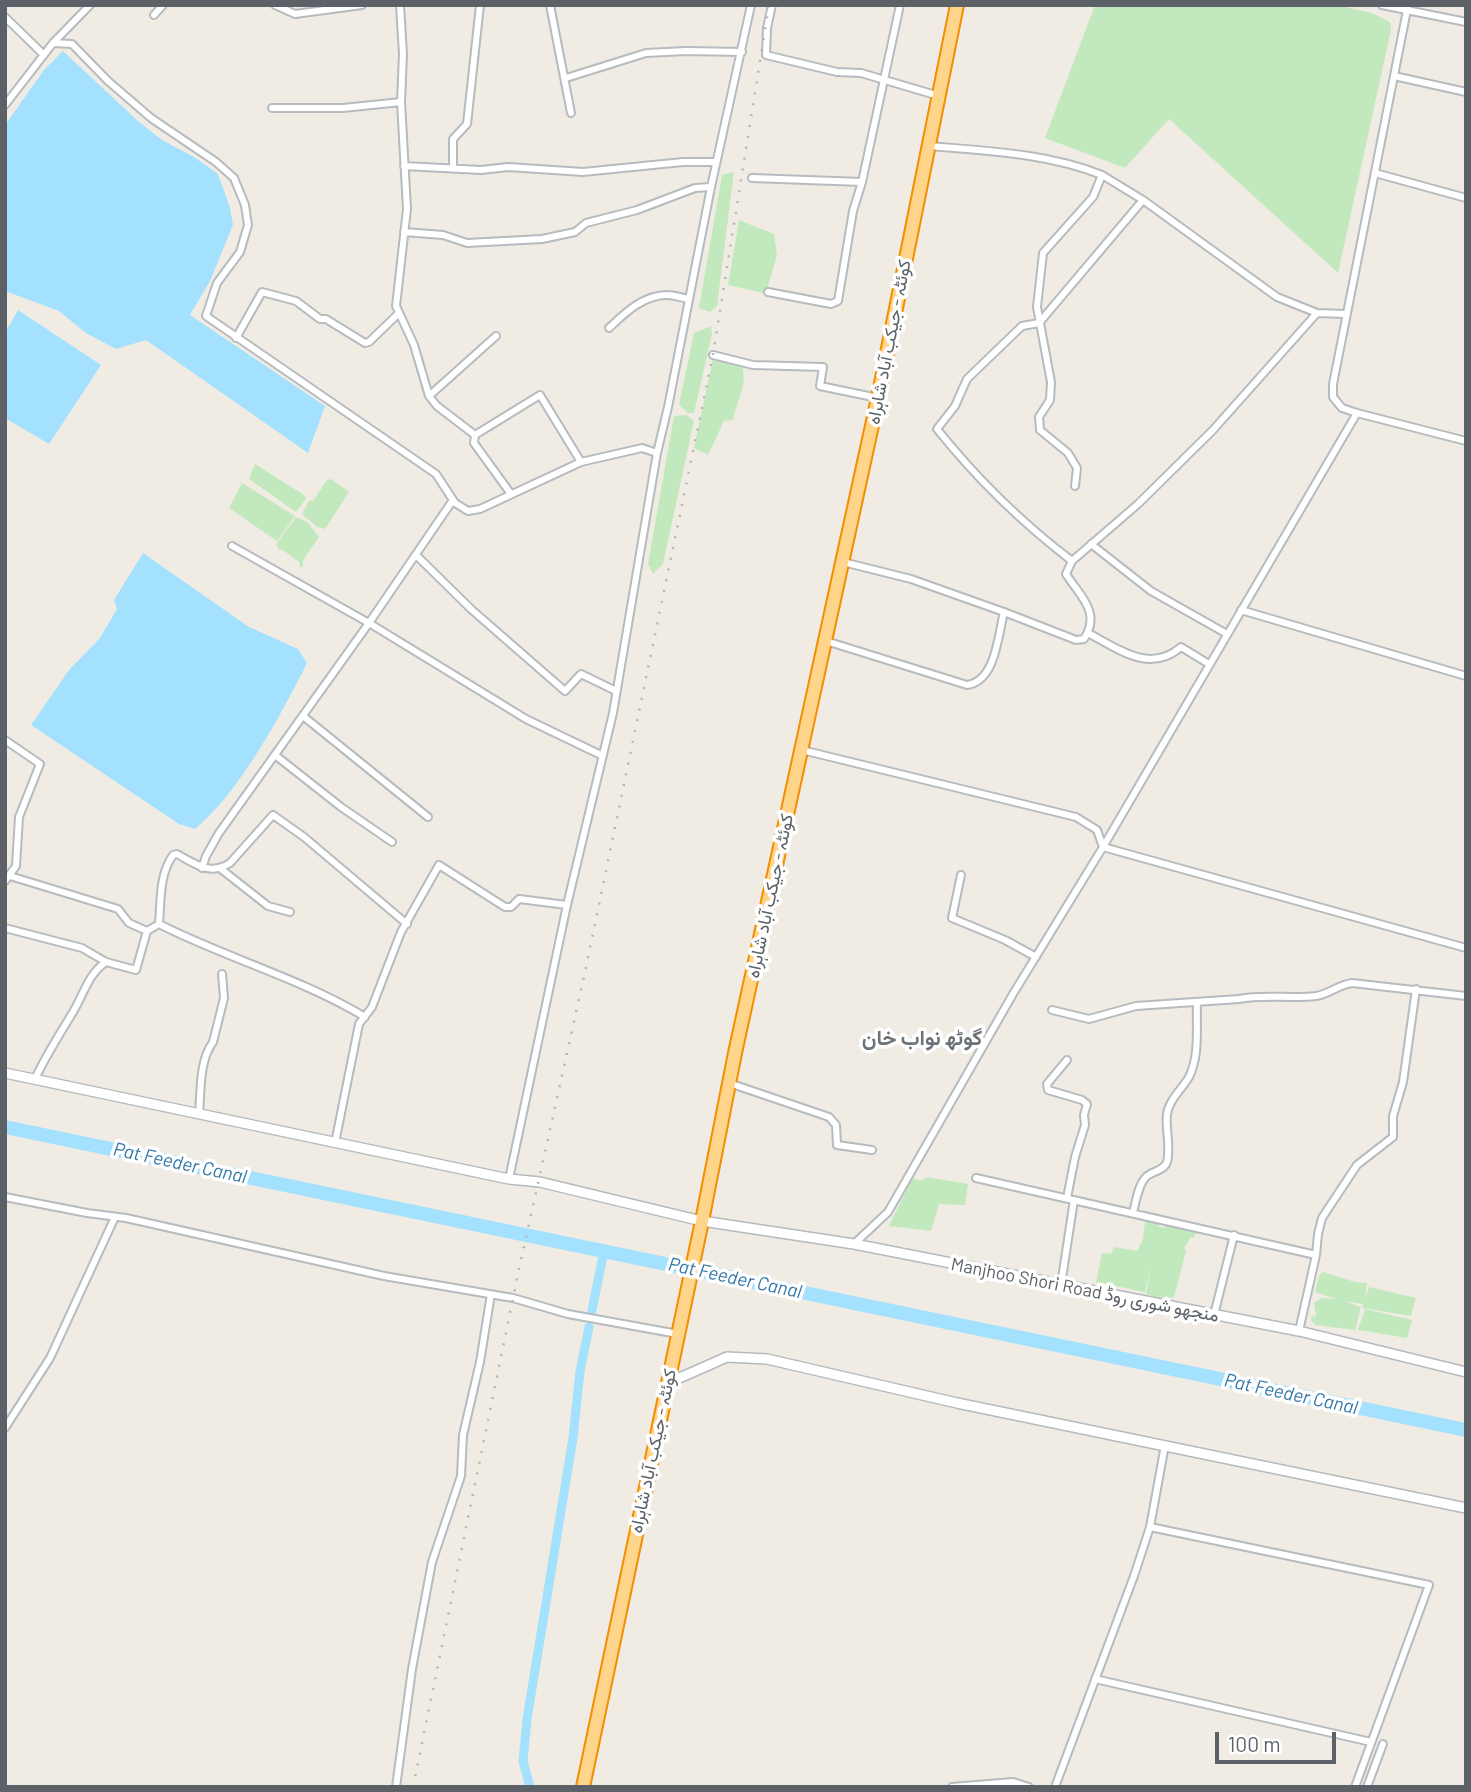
<!DOCTYPE html>
<html>
<head>
<meta charset="utf-8">
<style>
  body { margin:0 }
  #map { position:relative; width:1471px; height:1792px; overflow:hidden; background:#f0ece3; font-family:Barlow,sans-serif }
  canvas { display:block }
  .frame { position:absolute; inset:0; border:7px solid #5b6166; pointer-events:none }
  .scale { position:absolute; left:1215px; top:1732px; width:121px; height:32px; box-sizing:border-box; border:4px solid #5b6166; border-top:0; padding-left:9px; font-size:21px; line-height:24px; white-space:nowrap; color:#5b6166; -webkit-text-stroke:5px #fff; paint-order:stroke }
</style>
</head>
<body>
<div id="map">
<canvas width="1471" height="1792"></canvas>
<div class="frame"></div>
<div class="scale">100 m</div>
</div>
<script>
const ctx = document.querySelector('canvas').getContext('2d');
ctx.lineJoin = 'round';
function fill(path, color) { ctx.fillStyle = color; ctx.fill(path, 'evenodd'); }
function trace(path, color, width, dash) { ctx.strokeStyle = color; ctx.lineWidth = width; ctx.lineCap = dash ? 'butt' : 'round'; ctx.setLineDash(dash || []); ctx.stroke(path); }
function write(font, color, halo, rows, align = 'center') {
  ctx.font = font + ' Barlow,Vazirmatn,sans-serif'; ctx.lineWidth = 7; ctx.setLineDash([]); ctx.textBaseline = 'middle'; ctx.strokeStyle = halo; ctx.fillStyle = color; for (const [text, x, y, turn = 0] of rows) {
    ctx.save(); ctx.translate(x, y); ctx.rotate((+turn || 0) * Math.PI / 180); ctx.textAlign = isNaN(turn) ? turn : align; if (halo) ctx.strokeText(text, 0, 0); ctx.fillText(text, 0, 0); ctx.restore();
  }
}
fill(new Path2D(`
  M1095 5H1337L1372 13 1390 22 1391 30 1338 273 1169 119 1125 168 1045 138Z
  M734 172 717 306 710 312 699 308 722 175Z
  M739 220 774 234 777 255 767 290 764 293 728 285Z
  M711 326 712 334 694 413H688L679 405 694 333Z
  M713 359 742 365C748 387 737 399 733 420L724 421 708 455 694 448Z
  M687 415 694 421 663 564 653 574 648 564 674 416Z
  M255 464 304 495 306 499 296 512 249 479Z
  M331 479 349 492 325 529 317 527 302 514 309 501H313L327 480Z
  M242 483 295 516 277 541 229 508Z
  M296 517 307 522 319 537 303 560V567H300L299 562 283 550H279L276 544Z
  M927 1177 968 1184 965 1205 939 1204 931 1231 889 1226 912 1178 922 1181Z
  M1149 1217 1157 1220 1159 1227 1164 1228 1166 1224H1181L1186 1230 1192 1227 1196 1232 1194 1238 1191 1237 1184 1248 1186 1251 1174 1297 1165 1299 1146 1294 1151 1267 1145 1292 1096 1282 1102 1253 1111 1254 1114 1247 1137 1251 1143 1239 1145 1222Z
  M1323 1272 1355 1282 1367 1283 1365 1298 1369 1287 1416 1298 1411 1316 1362 1308 1363 1304 1344 1301 1361 1307 1355 1330 1315 1325 1311 1320 1312 1315 1314 1318 1316 1315 1314 1303 1321 1298 1336 1299 1315 1292 1319 1276Z
  M1365 1309 1412 1320 1407 1338 1358 1330Z`), '#c2e9be');
fill(new Path2D(`
  M63 51 138 121 162 140 194 157 218 174 230 208 233 225 210 281 190 315 325 406 308 453 146 340 116 349 86 333 59 311 5 291V125L44 70Z
  M18 310 101 365 49 444 5 418V333Z
  M143 553 249 627 298 649 307 663C281 715 239 793 195 829L179 824 31 725 69 670 100 638 117 609 114 600Z`), '#a4e1ff');
trace(new Path2D(`
  M592 1310 604 1251
  M530 1787 523 1761 527 1719 573 1438 580 1371 589 1327`), '#a4e1ff', 9);
trace(new Path2D(`
  M5 1127 1466 1430`), '#a4e1ff', 14);
const street = new Path2D(`
  M275 5 295 14 362 5
  M400 5 403 54 401 102 407 209 396 306 414 345 429 396 437 406 475 435 474 443 511 494
  M550 5 571 113
  M772 5 767 28 766 55 837 72 861 73 939 96
  M1382 5 1466 22
  M1408 5 1333 384V397L1342 408 1357 413 1466 441
  M154 15 163 5
  M5 17 44 55
  M53 43 90 5
  M1394 76 1466 92
  M566 78 646 53 686 51 742 52
  M5 105 53 43 72 44 108 81 151 118 216 162 234 178 245 205 248 225 240 252 217 283 206 316 436 474 455 503 468 511 480 509 581 462 642 448 657 453
  M272 108H343L401 102
  M928 146C987 151 1047 153 1102 175L1093 197 1043 253 1037 307 1051 382 1050 400 1039 417 1040 430 1068 453 1077 468 1075 486
  M404 166 481 170 508 167 583 172 683 162H716
  M453 168V139L467 124 480 5
  M1375 173 1466 198
  M1102 175 1143 200 1277 297 1317 313
  M752 178 862 182
  M1143 200 1039 323 1022 326 967 379 955 406 937 429C977 479 1021 522 1072 561L1138 504 1213 430 1317 313 1346 314
  M404 232 443 235 467 243 542 239 575 232 586 223 637 210 695 188 711 187
  M768 292 831 304 838 301 853 211 862 182 900 5
  M609 328C625 313 643 295 667 295 674 295 682 298 689 299
  M236 338 262 292 296 301 320 319H326L365 343 369 342 399 313
  M713 355 753 365 823 367 820 386 878 398
  M429 396 496 336
  M475 435 540 395 581 462
  M453 500 369 623 526 719 603 756
  M1091 544 1151 591 1227 634
  M416 555 472 610 565 691 581 674 616 691
  M843 562 911 579 1004 612 1076 640 1084 639C1102 612 1079 595 1066 574L1072 561
  M1241 610 1466 676
  M1088 633C1118 649 1150 674 1181 647L1209 664
  M826 641 967 685C996 681 998 635 1004 612
  M303 716 428 817
  M5 740 40 764 19 817 16 866 5 881
  M802 750 1076 817 1097 830 1103 847 1466 948
  M275 755 341 807 392 842
  M202 868 206 856 219 833 369 623 232 546
  M221 869 268 906 290 912
  M961 875 952 918 1005 940 1036 957
  M10 876 118 909 129 923 147 931
  M159 924C161 900 159 875 173 855L177 854C195 864 210 876 230 863L273 815 304 837 407 924
  M159 924C226 958 300 978 365 1017
  M5 928 82 948 106 962
  M1052 1010 1089 1019 1136 1006 1239 999C1264 994 1290 999 1316 996 1329 994 1338 985 1352 983L1466 996
  M35 1079C46 1055 60 1034 73 1012 84 994 88 974 106 962L136 970 147 931 159 924
  M729 1083 829 1117 836 1125 837 1145 872 1150
  M199 1114C201 1091 199 1061 213 1042L224 998 222 974
  M335 1143 359 1024 372 1007 401 932 439 865 505 907H511L519 899 567 905
  M976 1178 1316 1255
  M509 1179 567 905 613 713 657 453 668 407 711 187 751 5
  M5 1197 87 1213 126 1218 384 1276 513 1298 568 1314 678 1334
  M1067 1198 1075 1157 1085 1125 1084 1115 1087 1104 1082 1100 1048 1090 1047 1084 1067 1060
  M1133 1212C1136 1202 1138 1185 1146 1177 1152 1171 1164 1171 1167 1162 1171 1149 1165 1125 1167 1114 1169 1100 1182 1089 1189 1077 1200 1056 1196 1026 1197 1003
  M854 1244 888 1212 1013 994 1103 847 1357 413
  M1061 1285 1074 1200
  M1214 1315 1234 1235
  M1299 1331 1316 1255 1318 1234 1322 1218 1357 1165 1393 1137V1116L1403 1082 1416 989
  M5 1428 50 1358 115 1217
  M1150 1527 1429 1585 1355 1787
  M1095 1679 1371 1742
  M396 1787 412 1669 432 1562 461 1476 463 1435 480 1362 491 1294
  M952 1787 1013 1782 1029 1787
  M1055 1787 1134 1576 1150 1527 1165 1445
  M1367 1787 1383 1744`);
const secondary = new Path2D(`
  M5 1073 509 1179 540 1182 702 1221 854 1244 1299 1331 1466 1372
  M668 1383 727 1357 767 1359 957 1403 1466 1508`);
const highway = new Path2D(`
  M583 1787 702 1221 735 1053 878 398 957 5`);
trace(street, '#b6bbbf', 10);
trace(secondary, '#b5babf', 12);
trace(highway, '#f38e00', 16);
trace(street, '#fff', 6);
trace(secondary, '#fff', 9);
trace(highway, '#ffd58b', 12);
trace(new Path2D(`
  M413 1787 519 1269 585 972 713 355 769 5`), '#b5b6b7', 2.5, [2, 9]);
write('18px', '#5b6166', '#fff', [
  ["کوئٹہ - جیکب آباد شاہراہ",889,342,-79],
  ["کوئٹہ - جیکب آباد شاہراہ",770,896,-78],
  ["Manjhoo Shori Road منجھو شوری روڈ",1085,1290,11],
  ["کوئٹہ - جیکب آباد شاہراہ",653,1451,-78]
]);
write('italic 19px', '#3378a8', '#fff', [
  ["Pat Feeder Canal",180,1163,12],
  ["Pat Feeder Canal",735,1278,12],
  ["Pat Feeder Canal",1291,1394,12]
]);
write('bold 21px', '#6c7378', '#fff', [
  ["گوٹھ نواب خان",922,1038]
]);
</script>
</body>
</html>
